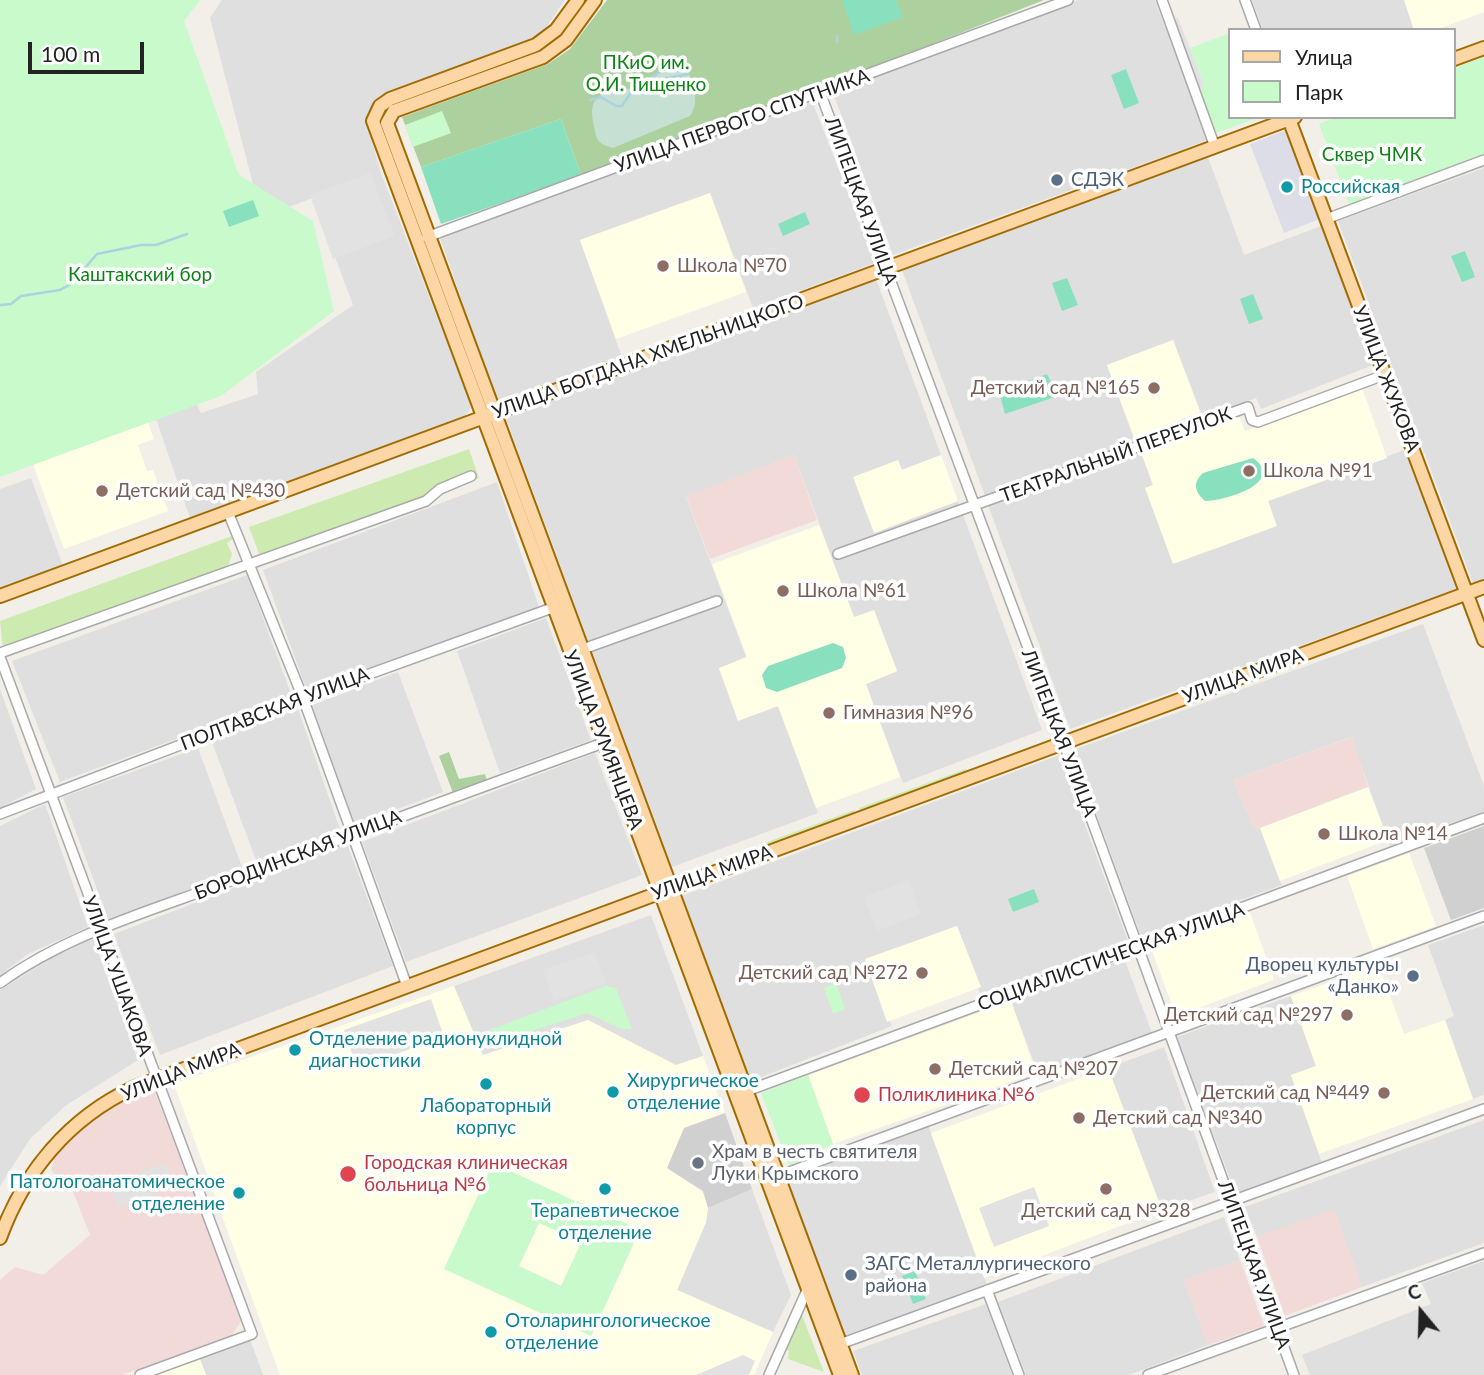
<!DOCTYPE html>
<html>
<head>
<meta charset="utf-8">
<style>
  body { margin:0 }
  #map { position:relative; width:1484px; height:1375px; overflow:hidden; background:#f2efe9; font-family:Lato,sans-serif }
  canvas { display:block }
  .legend { position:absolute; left:1228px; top:28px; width:228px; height:91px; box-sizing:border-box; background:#fff; border:2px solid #a7a7a7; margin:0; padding:9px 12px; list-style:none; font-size:21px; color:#222 }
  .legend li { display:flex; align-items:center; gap:14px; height:35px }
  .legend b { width:35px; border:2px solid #a7a7a7 }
  .north { position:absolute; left:1386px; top:1277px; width:70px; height:70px; -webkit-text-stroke:5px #fff; paint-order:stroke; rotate:341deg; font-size:19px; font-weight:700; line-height:28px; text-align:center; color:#222 }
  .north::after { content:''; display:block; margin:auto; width:24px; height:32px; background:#222; clip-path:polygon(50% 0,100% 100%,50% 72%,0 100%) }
  .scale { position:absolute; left:28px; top:42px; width:116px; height:32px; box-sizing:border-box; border:4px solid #222; border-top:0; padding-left:9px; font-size:21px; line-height:24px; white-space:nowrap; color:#222; -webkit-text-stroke:5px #fff; paint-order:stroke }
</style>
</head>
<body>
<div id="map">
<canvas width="1484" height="1375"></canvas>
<ul class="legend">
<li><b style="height:9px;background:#fcd6a4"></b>Улица</li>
<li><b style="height:19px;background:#c8facc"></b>Парк</li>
</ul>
<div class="north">С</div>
<div class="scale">100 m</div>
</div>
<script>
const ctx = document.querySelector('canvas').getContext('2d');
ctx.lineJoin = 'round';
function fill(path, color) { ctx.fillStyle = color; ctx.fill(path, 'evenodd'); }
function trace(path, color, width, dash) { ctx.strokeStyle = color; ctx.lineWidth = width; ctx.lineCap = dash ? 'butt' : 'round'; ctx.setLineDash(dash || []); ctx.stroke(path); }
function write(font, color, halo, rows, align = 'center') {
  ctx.font = font + ' Lato,sans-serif'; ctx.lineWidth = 7; ctx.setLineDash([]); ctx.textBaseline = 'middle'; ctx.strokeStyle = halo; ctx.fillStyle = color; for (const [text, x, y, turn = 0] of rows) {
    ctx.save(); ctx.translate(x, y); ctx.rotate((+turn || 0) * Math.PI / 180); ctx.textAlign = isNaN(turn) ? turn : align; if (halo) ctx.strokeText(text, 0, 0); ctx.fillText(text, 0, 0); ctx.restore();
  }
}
fill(new Path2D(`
  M222 0H565L541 35 535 39 388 91 375 100 369 113 371 138 381 173 470 402V410L464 416 190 518 154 413 192 396 201 413 258 394 256 372 353 305 313 198 219 233 254 188 210 18Z
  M1078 0H1155L1208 140 893 255 833 93Z
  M1252 0H1404L1414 30H1263Z
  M811 98 875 263 753 308 710 193 580 240 622 357 498 403 439 235Z
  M1208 157 1244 255 1321 226 1373 365 1261 409 1256 398 1203 418 1173 340 1107 365 1135 442 985 496 902 270Z
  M1484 168V578L1473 583 1338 221Z
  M876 279 941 455 902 470 898 460 874 533 958 501 1042 730 903 783 865 684 897 671 874 611 854 618 794 455 686 497 746 657 719 669 738 720 778 706 818 813 672 867 505 416Z
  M1140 449 1153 485 1145 488 1276 526 1268 501 1404 450 1456 589 1070 729 988 505Z
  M31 478 63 566 0 589V489Z
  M497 482 539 607 307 691 263 570Z
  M247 575 292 696 60 782 12 661Z
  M546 618 591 740 500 773 457 651Z
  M1423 624 1484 786V811L1390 846 1351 737 1233 780 1255 830 1260 828 1282 885 1141 936 1073 750Z
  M398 672 443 792 355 825 312 705Z
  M0 689 36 789 0 808Z
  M298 709 341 832 257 863 212 742Z
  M198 748 243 870 108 919 63 797Z
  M595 753 642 875 406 962 362 842Z
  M1059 755 1128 941 980 994 957 926 865 960 892 1026 751 1081 682 896Z
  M45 804 88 927 28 954 0 975V826Z
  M347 844 393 966 160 1055 114 934Z
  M651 915 703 1056 676 1066 588 1020 482 1056 454 986Z
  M1484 925V1095L1473 1099 1445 1020 1454 1016 1428 945Z
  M93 939 138 1060 65 1106 30 1139 0 1186V990L52 958Z
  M1124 958 1152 1033 1038 1073 1011 1001Z
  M1291 996 1316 1066 1291 1075 1322 1163 1236 1195 1177 1037Z
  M1164 1047 1215 1192 1162 1210 1108 1068Z
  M1484 1120V1243L1362 1287 1334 1210 1257 1237 1245 1207Z
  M928 1125 987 1284 843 1336 785 1177Z
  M752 1189 791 1295 773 1332 677 1290 706 1222 708 1208Z
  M1224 1217 1240 1260 1184 1280 1208 1345 1129 1375H1026L998 1302Z
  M1484 1261V1375H1310L1302 1355 1431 1304 1422 1283Z
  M986 1304 1012 1375H862L853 1351Z
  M250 1339 263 1375H206L199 1357Z`), '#e0dfdf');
fill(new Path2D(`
  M794 455 817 520 710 559 686 496Z
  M1352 737 1368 787 1255 830 1233 780Z
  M155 1092 242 1320 231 1336 122 1375H0V1280L15 1267 43 1275 90 1235 72 1189 51 1171 55 1156 82 1129 111 1107 141 1094Z
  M1334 1209 1362 1287 1285 1316 1257 1237Z
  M1240 1260 1264 1326 1208 1345 1184 1280Z`), '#f2dad9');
fill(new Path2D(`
  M1404 0H1484V12L1436 30H1414Z
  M710 193 746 292 616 339 580 240Z
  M1173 340 1200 412 1134 437 1107 365Z
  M1362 388 1387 458 1268 501 1277 526 1173 564 1145 488 1153 485 1140 449 1238 414 1245 431Z
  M145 414 154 439 138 445 147 471 153 470 168 511 64 549 30 456Z
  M941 455 958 501 874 533 853 477 898 460 902 470Z
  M819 525 854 617 874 610 897 671 866 684 900 777 816 808 778 706 738 721 719 668 747 657 712 564Z
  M1368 787 1388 840 1280 881 1260 828Z
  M1409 853 1436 926 1373 949 1347 876Z
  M1250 912 1274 980 1176 1016 1151 948Z
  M957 926 981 987 887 1022 865 959Z
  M1379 965 1404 1034 1445 1020 1473 1099 1319 1154 1291 1075 1316 1066 1291 996Z
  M454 986 483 1055 588 1020 676 1065 703 1056 725 1113 684 1128 667 1168 703 1192 708 1208 706 1222 677 1290 773 1332 754 1375H280L174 1084ZM575 1201 539 1223 519 1266 562 1286 582 1243 640 1230 591 1336 445 1269Z
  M1011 1001 1036 1073 833 1144 808 1075Z
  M1108 1068 1162 1210 984 1278 931 1133Z
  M199 1357 206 1375H149Z`), '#ffffe5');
fill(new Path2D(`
  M1484 826V908L1451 920 1424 848Z
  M725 1113 752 1189 708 1208 703 1191 667 1168 684 1128Z`), '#d0d0d0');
fill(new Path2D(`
  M469 449 479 478 260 556 249 527Z
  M232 536 233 539 227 543 232 554 228 567 3 648 0 621Z
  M966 769 968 775 861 814 859 808Z
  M854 810 856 816 765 850 762 844Z
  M800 1310 824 1372 788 1359 789 1351 783 1347Z`), '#cdebb0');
fill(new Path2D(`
  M607 0H1044L839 81 581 175 561 119 421 167 402 117 548 64 570 49Z
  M449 752 459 779 485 774 487 782 453 793 439 756Z`), '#add19e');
fill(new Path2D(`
  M681 63 687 67C692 84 701 100 690 116L613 148C602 145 596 142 595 131 593 121 589 108 596 99 605 90 621 92 632 88 650 83 662 66 681 63Z`), '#c6e0d4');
fill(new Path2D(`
  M0 0H200L184 21 239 175 313 221 334 311 221 396 0 477Z
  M1230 33V117H1260L1216 133 1200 92 1204 85 1190 48Z
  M1484 57V154L1349 204 1319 124 1336 117H1454V68Z
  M442 111 451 133 413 147 405 125Z
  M836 983 845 1009 833 1014 824 988Z
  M606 986 616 988 632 1029H622L587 1013 493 1044 487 1031Z
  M808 1075 833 1144 789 1165 761 1093Z
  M493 1163 575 1201 561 1233 539 1223 519 1266 561 1286 581 1243 562 1234 577 1201 640 1230 591 1336 444 1269Z`), '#c8facc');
fill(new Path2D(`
  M842 0H896L903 17 854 35Z
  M1126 69 1139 103 1124 109 1111 75Z
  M561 119 581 175 441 224 421 167Z
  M253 200 259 216 229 227 223 211Z
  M805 212 810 224 783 236 778 224Z
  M1465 251 1475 277 1462 282 1451 256Z
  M1067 278 1078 305 1062 311 1052 283Z
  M1253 294 1263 319 1249 324 1240 299Z
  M1047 374 1056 392 1055 397 1005 414 999 391Z
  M1253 458C1287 483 1224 501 1205 501 1195 492 1192 483 1203 473Z
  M833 643 843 647 846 658 842 668 777 692 766 688 762 675 768 666Z
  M1034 889 1039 902 1013 912 1008 899Z
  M915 1271 926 1299 913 1304 902 1276Z`), '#88e0be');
fill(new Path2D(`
  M1178 18 1204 85 1200 92 1173 19Z
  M370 173 395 236 333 259 310 195Z
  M908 880 921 914 877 931 864 897Z
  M595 952 606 983 554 1001 543 970Z
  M431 999 444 1037 357 1068 344 1030Z
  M165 1163 174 1187 118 1208 109 1184Z
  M1034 1187 1049 1226 994 1247 979 1208Z
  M743 1355 755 1361 749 1375H696Z`), '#e2e2e2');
fill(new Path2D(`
  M1286 130 1320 219 1284 233 1250 144Z`), '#dddde8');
trace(new Path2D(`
  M837 42V36
  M648 80 683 57
  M590 100 601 97 616 106H622L634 88 645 82 689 74
  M0 305 11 304 21 296 60 290 71 284 97 254 141 245H156L187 234`), '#aad3df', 2.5);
const minor = new Path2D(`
  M1162 0 1215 147
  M1245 0 1256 30
  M820 92 1068 755 1294 1375
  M1326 219 1484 160
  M427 237 1068 0
  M228 512 303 698 407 986
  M838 554 1248 407 1252 420 1258 422 1384 375
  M583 649 717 601
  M0 653 426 501 440 489 471 476
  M0 657 252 1334 140 1375
  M0 814 303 698 552 608
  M0 983C69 933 154 910 233 880 356 833 479 788 603 743
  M744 1092 1484 818
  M773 1178 1484 916
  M987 1290 1019 1375
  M840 1344 1484 1109
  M769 1375 808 1288
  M1148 1375 1484 1253`);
const major = new Path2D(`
  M578 0 556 30 536 45 390 99 380 106 373 121 840 1375
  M595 0 566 40 543 57 394 111 387 123 852 1375
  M1454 59 1484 48
  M1289 119 1484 640
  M0 596 1295 117
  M0 1238C24 1172 69 1118 133 1088L1484 587`);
trace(minor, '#a9a9a9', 12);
trace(major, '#a06b00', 16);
trace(minor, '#fff', 9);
trace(major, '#fcd6a4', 12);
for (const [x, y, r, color] of [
  [1057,180,7,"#5c6f8a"],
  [1287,187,7,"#0f9aa8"],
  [663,266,7,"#8d6e63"],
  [1154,388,7,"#8d6e63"],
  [1249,471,7,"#8d6e63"],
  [102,491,7,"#8d6e63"],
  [783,591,7,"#8d6e63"],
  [829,713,7,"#8d6e63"],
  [1324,834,7,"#8d6e63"],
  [922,973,7,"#8d6e63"],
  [1413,976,7,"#5c6f8a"],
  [1347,1015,7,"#8d6e63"],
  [295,1050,7,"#0f9aa8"],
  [935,1069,7,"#8d6e63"],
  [486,1084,7,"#0f9aa8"],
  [613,1092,7,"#0f9aa8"],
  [1384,1093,7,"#8d6e63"],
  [862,1095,9,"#e0444e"],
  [1079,1118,7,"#8d6e63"],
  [698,1163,7,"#6b7280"],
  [348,1174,9,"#e0444e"],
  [605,1189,7,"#0f9aa8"],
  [1106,1189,7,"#8d6e63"],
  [239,1193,7,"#0f9aa8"],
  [851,1275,7,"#5c6f8a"],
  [491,1332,7,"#0f9aa8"]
]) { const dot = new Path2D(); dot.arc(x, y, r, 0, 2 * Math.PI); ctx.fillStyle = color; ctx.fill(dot); trace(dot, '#fff', 2.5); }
write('19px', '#0c8416', '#fff', [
  ["ПКиО им.",646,63],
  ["О.И. Тищенко",646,85],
  ["Сквер ЧМК",1372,155],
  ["Каштакский бор",140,275]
]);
write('19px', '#222', '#fff', [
  ["УЛИЦА ПЕРВОГО СПУТНИКА",742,121,-20],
  ["ЛИПЕЦКАЯ УЛИЦА",861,201,70],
  ["УЛИЦА БОГДАНА ХМЕЛЬНИЦКОГО",648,357,-20],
  ["УЛИЦА ЖУКОВА",1386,379,69],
  ["ТЕАТРАЛЬНЫЙ ПЕРЕУЛОК",1116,455,-20],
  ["УЛИЦА МИРА",1243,676,-20],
  ["ПОЛТАВСКАЯ УЛИЦА",275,709,-21],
  ["ЛИПЕЦКАЯ УЛИЦА",1059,733,69],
  ["УЛИЦА РУМЯНЦЕВА",603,740,69],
  ["БОРОДИНСКАЯ УЛИЦА",298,855,-21],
  ["УЛИЦА МИРА",712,873,-20],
  ["СОЦИАЛИСТИЧЕСКАЯ УЛИЦА",1111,957,-20],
  ["УЛИЦА УШАКОВА",117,976,70],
  ["УЛИЦА МИРА",181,1072,-22],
  ["ЛИПЕЦКАЯ УЛИЦА",1254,1265,70]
]);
write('19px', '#4e5e75', '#fff', [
  ["СДЭК",1071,180],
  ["Дворец культуры",1399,965,"right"],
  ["«Данко»",1399,987,"right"],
  ["ЗАГС Металлургического",865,1264],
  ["района",865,1286]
], 'left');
write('19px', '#0d838f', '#fff', [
  ["Российская",1301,187],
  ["Отделение радионуклидной",309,1039],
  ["диагностики",309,1061],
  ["Хирургическое",627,1081],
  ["отделение",627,1103],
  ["Лабораторный",486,1106,"center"],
  ["корпус",486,1128,"center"],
  ["Патологоанатомическое",225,1182,"right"],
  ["отделение",225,1204,"right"],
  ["Терапевтическое",605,1211,"center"],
  ["отделение",605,1233,"center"],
  ["Отоларингологическое",505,1321],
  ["отделение",505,1343]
], 'left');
write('19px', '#785e54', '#fff', [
  ["Школа №70",677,266],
  ["Детский сад №165",1140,388,"right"],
  ["Школа №91",1263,471],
  ["Детский сад №430",116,491],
  ["Школа №61",797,591],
  ["Гимназия №96",843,713],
  ["Школа №14",1338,834],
  ["Детский сад №272",908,973,"right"],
  ["Детский сад №297",1333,1015,"right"],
  ["Детский сад №207",949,1069],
  ["Детский сад №449",1370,1093,"right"],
  ["Детский сад №340",1093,1118],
  ["Детский сад №328",1106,1211,"center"]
], 'left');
write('19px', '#be3a42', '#fff', [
  ["Поликлиника №6",878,1095],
  ["Городская клиническая",364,1163],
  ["больница №6",364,1185]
], 'left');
write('19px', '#5b616d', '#fff', [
  ["Храм в честь святителя",712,1152],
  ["Луки Крымского",712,1174]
], 'left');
</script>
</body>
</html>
